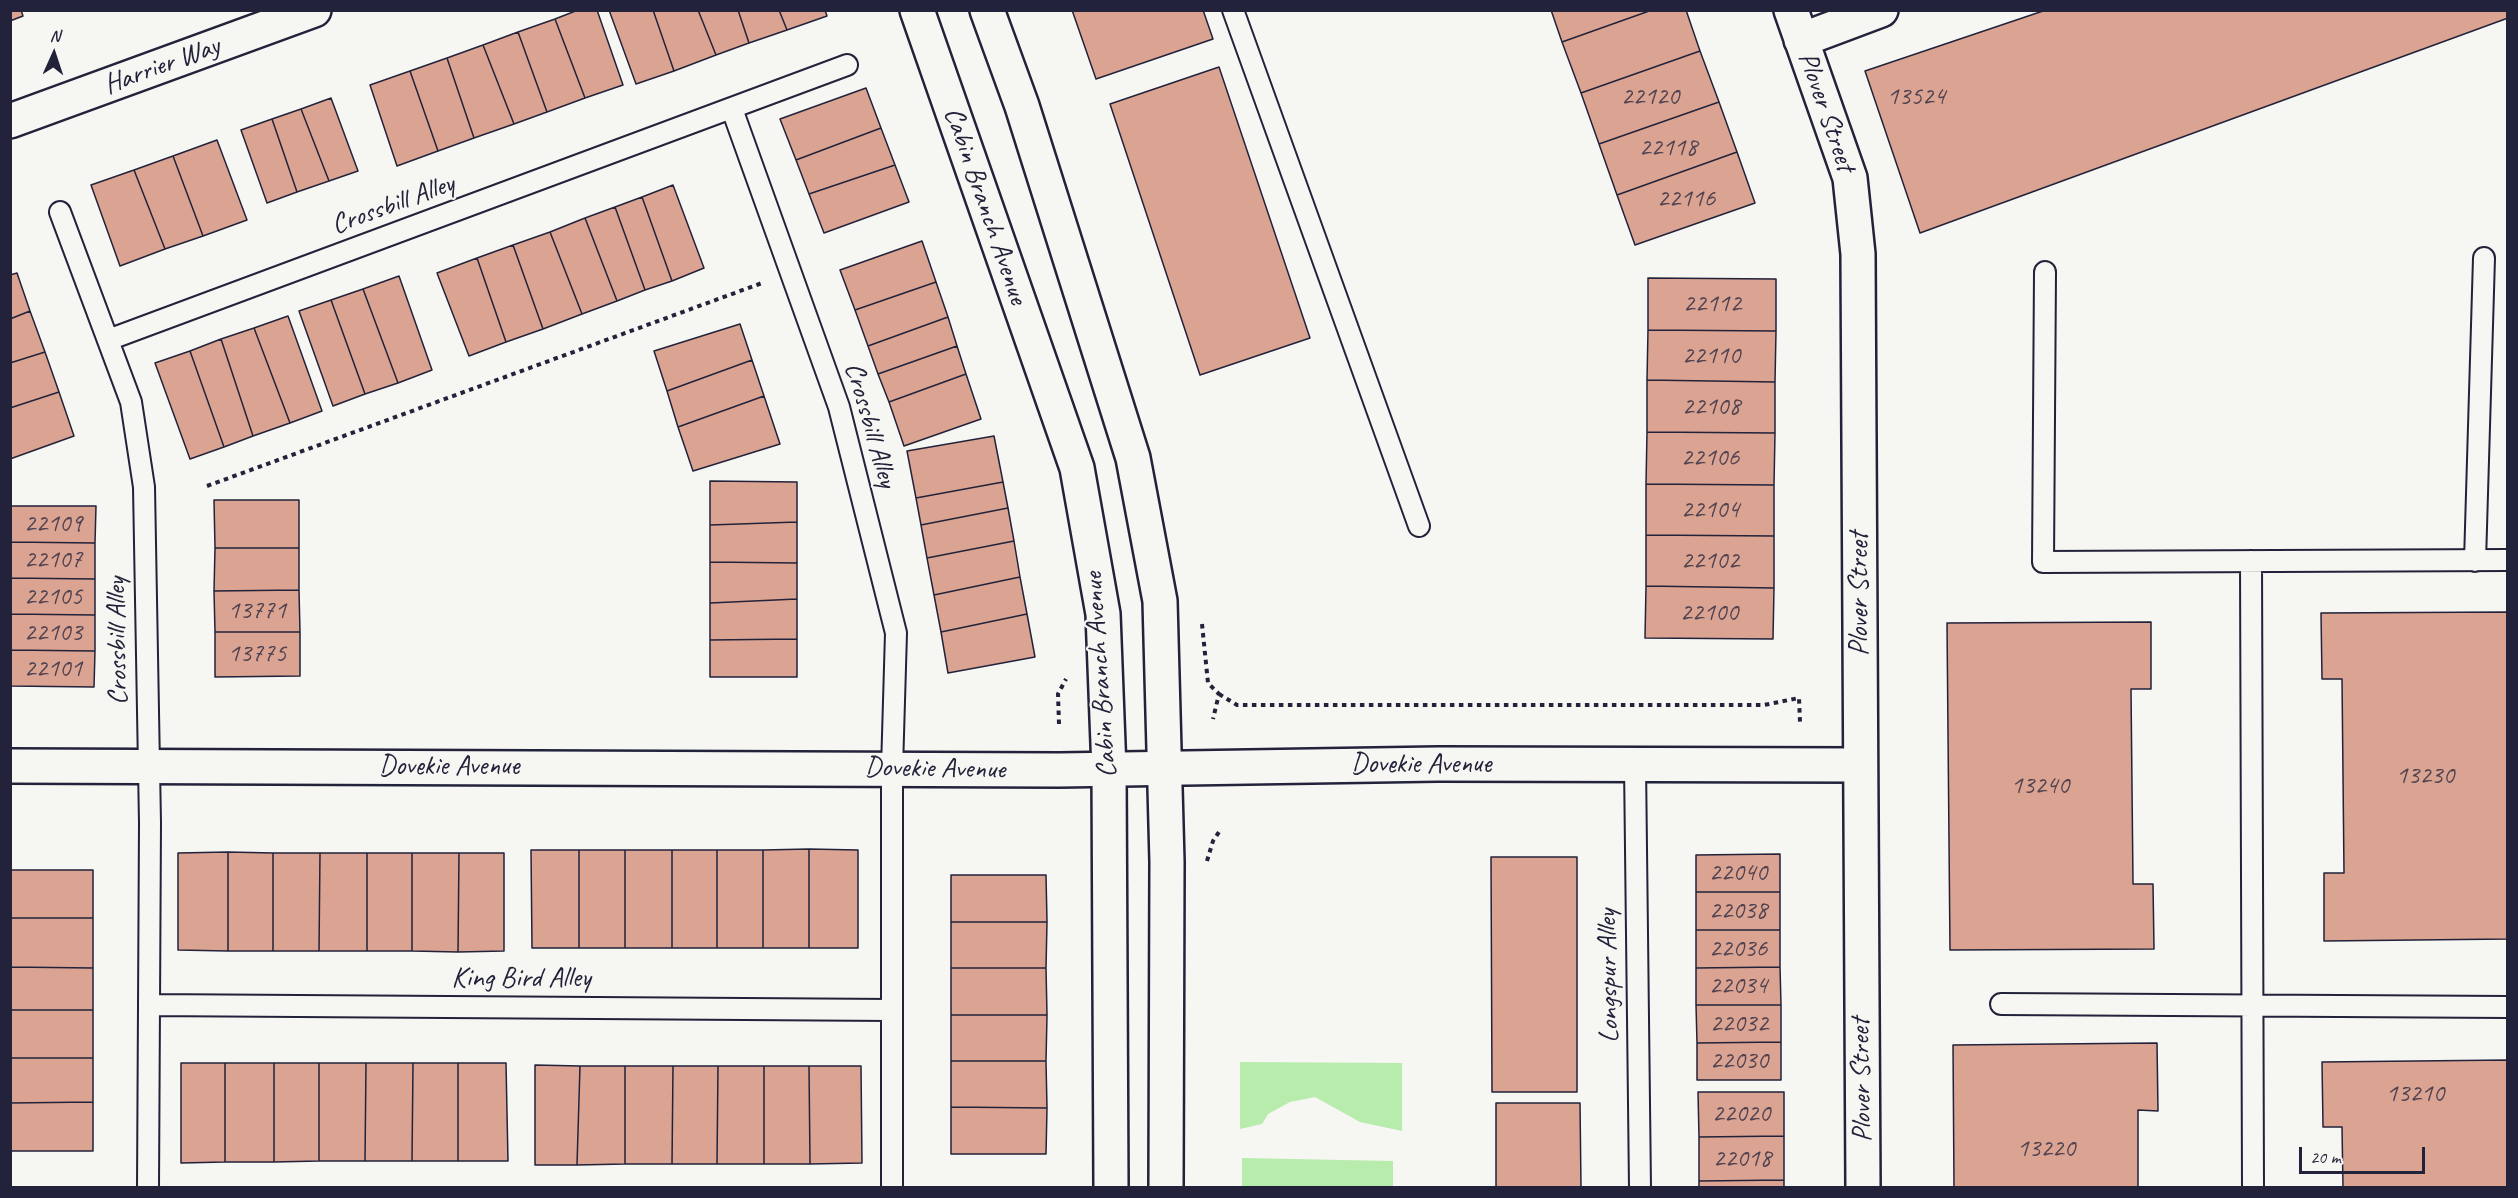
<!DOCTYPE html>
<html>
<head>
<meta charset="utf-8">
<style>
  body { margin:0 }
  #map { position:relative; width:2518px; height:1198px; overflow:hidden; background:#f6f6f2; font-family:Caveat,sans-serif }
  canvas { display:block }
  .frame { position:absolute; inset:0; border:12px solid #22223b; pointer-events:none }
  .north { position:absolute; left:24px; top:24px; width:60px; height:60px; -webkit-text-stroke:4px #f6f6f2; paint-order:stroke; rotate:3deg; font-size:16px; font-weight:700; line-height:24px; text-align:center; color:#22223b }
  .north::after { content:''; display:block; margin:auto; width:21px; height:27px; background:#22223b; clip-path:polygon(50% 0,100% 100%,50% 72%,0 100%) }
  .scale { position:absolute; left:2299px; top:1147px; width:126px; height:27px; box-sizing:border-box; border:3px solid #22223b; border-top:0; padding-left:8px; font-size:18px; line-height:21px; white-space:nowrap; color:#22223b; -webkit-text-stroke:4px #f6f6f2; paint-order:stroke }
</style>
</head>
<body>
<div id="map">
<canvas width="2518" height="1198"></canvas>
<div class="frame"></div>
<div class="north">N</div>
<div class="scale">20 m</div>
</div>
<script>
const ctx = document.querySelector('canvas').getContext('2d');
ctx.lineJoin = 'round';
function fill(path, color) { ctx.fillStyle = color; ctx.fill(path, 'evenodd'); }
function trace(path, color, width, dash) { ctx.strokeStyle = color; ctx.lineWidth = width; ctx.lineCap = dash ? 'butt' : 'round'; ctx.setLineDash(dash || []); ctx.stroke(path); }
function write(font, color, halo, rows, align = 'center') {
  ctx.font = font + ' Caveat,sans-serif'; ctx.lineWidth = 4.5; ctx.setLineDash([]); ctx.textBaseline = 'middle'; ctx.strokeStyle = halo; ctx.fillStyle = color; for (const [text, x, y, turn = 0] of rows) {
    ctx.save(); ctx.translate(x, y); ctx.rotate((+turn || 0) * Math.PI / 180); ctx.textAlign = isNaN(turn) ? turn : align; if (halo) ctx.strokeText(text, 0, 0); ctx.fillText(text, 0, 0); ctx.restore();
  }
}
fill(new Path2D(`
  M1240 1062 1402 1063V1131L1360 1122 1315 1097 1290 1102 1268 1114 1262 1124 1240 1129Z
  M1242 1158 1393 1161V1187H1242Z`), '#b8ecad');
const building = new Path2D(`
  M10 10H21L23 16 10 21Z
  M578 10H597L623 85 585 98 555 19Z
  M609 10H653L674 71 636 84Z
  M653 10H698L716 55 674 71Z
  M698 10H738L749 43 716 55Z
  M738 10H779L787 30 749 43Z
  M779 10H825L827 16 787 30Z
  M1072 10H1203L1213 39 1096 79Z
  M1551 10H1652L1562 42Z
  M1652 10H1686L1700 51 1581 93 1562 42Z
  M2046 10H2508V18L1920 233 1865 71Z
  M555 19 585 98 547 112 518 32Z
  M518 32 547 112 514 124 483 45Z
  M483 45 514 124 474 138 447 58Z
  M1700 51 1719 102 1599 144 1581 93Z
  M447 58 474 138 438 151 410 71Z
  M1219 67 1310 338 1200 375 1110 104Z
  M410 71 438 151 397 166 370 85Z
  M866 88 881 128 796 160 780 119Z
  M331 98 358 171 329 181 301 109Z
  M1719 102 1737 152 1617 195 1599 144Z
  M301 109 329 181 297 192 272 119Z
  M272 119 297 192 267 203 241 130Z
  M881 128 895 165 809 194 796 160Z
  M217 140 247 220 203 236 173 156Z
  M1737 152 1755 203 1635 245 1617 195Z
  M173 156 203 236 165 249 134 170Z
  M895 165 909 202 824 233 809 194Z
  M134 170 165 249 120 266 91 185Z
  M673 185 704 268 672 281 642 197Z
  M642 197 672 281 645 290 615 207Z
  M615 207 645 290 617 301 585 218Z
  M585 218 617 301 582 314 550 232Z
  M550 232 582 314 543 329 513 245Z
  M922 241 936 282 855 310 840 270Z
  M513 245 543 329 506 342 477 258Z
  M477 258 506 342 469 356 437 273Z
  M17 273 30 311 10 319V275Z
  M399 276 432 370 398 383 363 289Z
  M1648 278 1776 279V331L1648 330Z
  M936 282 948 317 868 346 855 310Z
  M363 289 398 383 365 394 331 300Z
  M331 300 365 394 333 406 299 311Z
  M30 311 45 352 10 363V319Z
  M288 316 322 411 290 423 254 328Z
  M948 317 957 346 878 374 868 346Z
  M740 324 752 360 667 391 654 351Z
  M254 328 290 423 253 436 221 339Z
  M1648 330 1776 331 1775 382 1647 380Z
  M221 339 253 436 224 447 190 351Z
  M957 346 966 374 889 402 878 374Z
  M190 351 224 447 190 459 155 363Z
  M45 352 59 392 10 408V363Z
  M752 360 764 396 678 427 667 391Z
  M966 374 981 419 904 446 889 402Z
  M1647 380 1775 382V433L1647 432Z
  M59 392 74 436 10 459V408Z
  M764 396 780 444 693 471 678 427Z
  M1647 432 1775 433 1774 485 1646 484Z
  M994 436 1003 482 916 498 907 451Z
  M710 481 797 482V522L710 525Z
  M1003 482 1008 508 921 525 916 498Z
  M1646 484 1774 485V536L1646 535Z
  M214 500H299V548H215Z
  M10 506H96L95 543 10 542Z
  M1008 508 1014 541 927 558 921 525Z
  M797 522V563L710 562V525Z
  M1646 535 1774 536V588L1646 586Z
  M1014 541 1020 577 934 595 927 558Z
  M10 542 95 543V579L10 578Z
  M215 548H299V590L214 591Z
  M710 562 797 563V599L710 603Z
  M1020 577 1027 614 941 632 934 595Z
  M10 578 95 579V615L10 614Z
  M1646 586 1774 588 1773 639 1645 638Z
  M299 590 300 632H215L214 591Z
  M797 599V639L710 640V603Z
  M2508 612V939L2324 941V873H2344L2342 679H2322L2321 613Z
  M10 614 95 615V651L10 650Z
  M1027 614 1035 657 948 673 941 632Z
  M2151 622V689H2131L2133 884H2153L2154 949 1950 950 1947 623Z
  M215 632H300V676L215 677Z
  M797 639V677H710V640Z
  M10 650 95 651 94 687 10 686Z
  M809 849 858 850V948H809Z
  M809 849V948H763V850Z
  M531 850H579V948H532Z
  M579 850H625V948H579Z
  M625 850H672V948H625Z
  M672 850H717V948H672Z
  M717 850H763V948H717Z
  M228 852 273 853V951H228Z
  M228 852V951L178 950V853Z
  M273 853H320L319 951H273Z
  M320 853H367V951H319Z
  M367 853H412V951H367Z
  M412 853H459L458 952 412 951Z
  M459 853H504V951L458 952Z
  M1780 854V892H1696V855Z
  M1491 857H1577V1092H1492Z
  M10 870H93V918H10Z
  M951 875H1046L1047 922H951Z
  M1696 892H1780V930H1696Z
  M10 918H93V968L10 967Z
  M951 922H1047L1046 968H951Z
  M1696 930H1780V967L1696 968Z
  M10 967 93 968V1010H10Z
  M1780 967 1781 1005H1696V968Z
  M951 968H1046L1047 1015H951Z
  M1696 1005H1781V1042L1697 1043Z
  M10 1010H93V1058H10Z
  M951 1015H1047L1046 1061H951Z
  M1781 1042V1080H1697V1043Z
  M2157 1043 2158 1111 2138 1110V1188H1954L1953 1045Z
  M10 1058H93V1102L10 1103Z
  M2508 1060V1188H2343L2342 1127H2323L2322 1062Z
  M951 1061H1046L1047 1108 951 1107Z
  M181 1063H225V1162L181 1163Z
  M225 1063H274V1162H225Z
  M274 1063H319V1161L274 1162Z
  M319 1063H366L365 1161H319Z
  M366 1063H413L412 1161H365Z
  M413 1063H458V1161H412Z
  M458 1063H506L508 1161H458Z
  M535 1065 580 1066 577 1165H535Z
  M580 1066H625V1164L577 1165Z
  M625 1066H673L672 1164H625Z
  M673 1066H718L717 1164H672Z
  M718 1066H764V1164H717Z
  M764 1066H809L810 1164H764Z
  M809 1066H861L862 1163 810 1164Z
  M1698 1092H1784V1136L1699 1137Z
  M93 1102V1151H10V1103Z
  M1496 1103H1580L1581 1188H1496Z
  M951 1107 1047 1108 1046 1154H951Z
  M1784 1136V1180L1699 1181V1137Z
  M1784 1180V1188H1699V1181Z`);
fill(building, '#dba492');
trace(building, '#22223b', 1.5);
const lane = new Path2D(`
  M1233 10 1419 526
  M732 109 839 407 896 633 892 769V1188
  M60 212 131 402 144 487 150 823 148 1188
  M2045 272 2043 562 2508 560
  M108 340 847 65
  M2251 561 2253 1188
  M2475 561 2484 258
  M1635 764 1640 1188
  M2001 1004 2508 1007
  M150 1005 892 1010`);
const street = new Path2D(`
  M1791 10 1850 178 1858 254 1863 1188
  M1801 40 1881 10
  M10 121 314 10
  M10 766 1059 770 1438 764 1859 765`);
const secondary = new Path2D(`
  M917 10 1077 468 1103 614 1109 770 1111 1188
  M987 10 1022 106 1133 458 1160 601 1167 862 1166 1188`);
trace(lane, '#22223b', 24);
trace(street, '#22223b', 38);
trace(secondary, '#22223b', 38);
trace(new Path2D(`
  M207 486 762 283
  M1202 624 1208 683 1219 694 1213 719
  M1219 694 1237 705H1764L1799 698 1800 722
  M1059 724 1058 694 1066 679
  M1207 861 1213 841 1221 829`), '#22223b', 4, [4.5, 4.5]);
trace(lane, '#f6f6f2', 20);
trace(street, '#f6f6f2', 33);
trace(secondary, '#f6f6f2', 33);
write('26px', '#504251', null, [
  ["22120",1650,97],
  ["13524",1916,97],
  ["22118",1668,148],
  ["22116",1686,199],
  ["22112",1712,304],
  ["22110",1711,356],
  ["22108",1711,407],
  ["22106",1710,458],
  ["22104",1710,510],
  ["22109",53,524],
  ["22107",53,560],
  ["22102",1710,561],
  ["22105",53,597],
  ["13771",257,611],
  ["22100",1709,613],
  ["22103",53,633],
  ["13775",257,654],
  ["22101",53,669],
  ["13230",2425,776],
  ["13240",2040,786],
  ["22040",1738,873],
  ["22038",1738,911],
  ["22036",1738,949],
  ["22034",1738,986],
  ["22032",1739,1024],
  ["22030",1739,1061],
  ["13210",2415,1094],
  ["22020",1741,1114],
  ["13220",2046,1149],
  ["22018",1742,1159]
]);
write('28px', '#22223b', '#f6f6f2', [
  ["Harrier Way",162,66,-20],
  ["Plover Street",1826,112,71],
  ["Crossbill Alley",393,205,-20],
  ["Cabin Branch Avenue",985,206,71],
  ["Crossbill Alley",870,425,74],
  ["Plover Street",1860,594,-90],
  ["Crossbill Alley",118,641,-91],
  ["Cabin Branch Avenue",1101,675,-94],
  ["Dovekie Avenue",1421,765],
  ["Dovekie Avenue",449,767],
  ["Dovekie Avenue",935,769,1],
  ["Longspur Alley",1609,976,-91],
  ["King Bird Alley",521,979],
  ["Plover Street",1862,1080,-91]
]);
</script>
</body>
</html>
